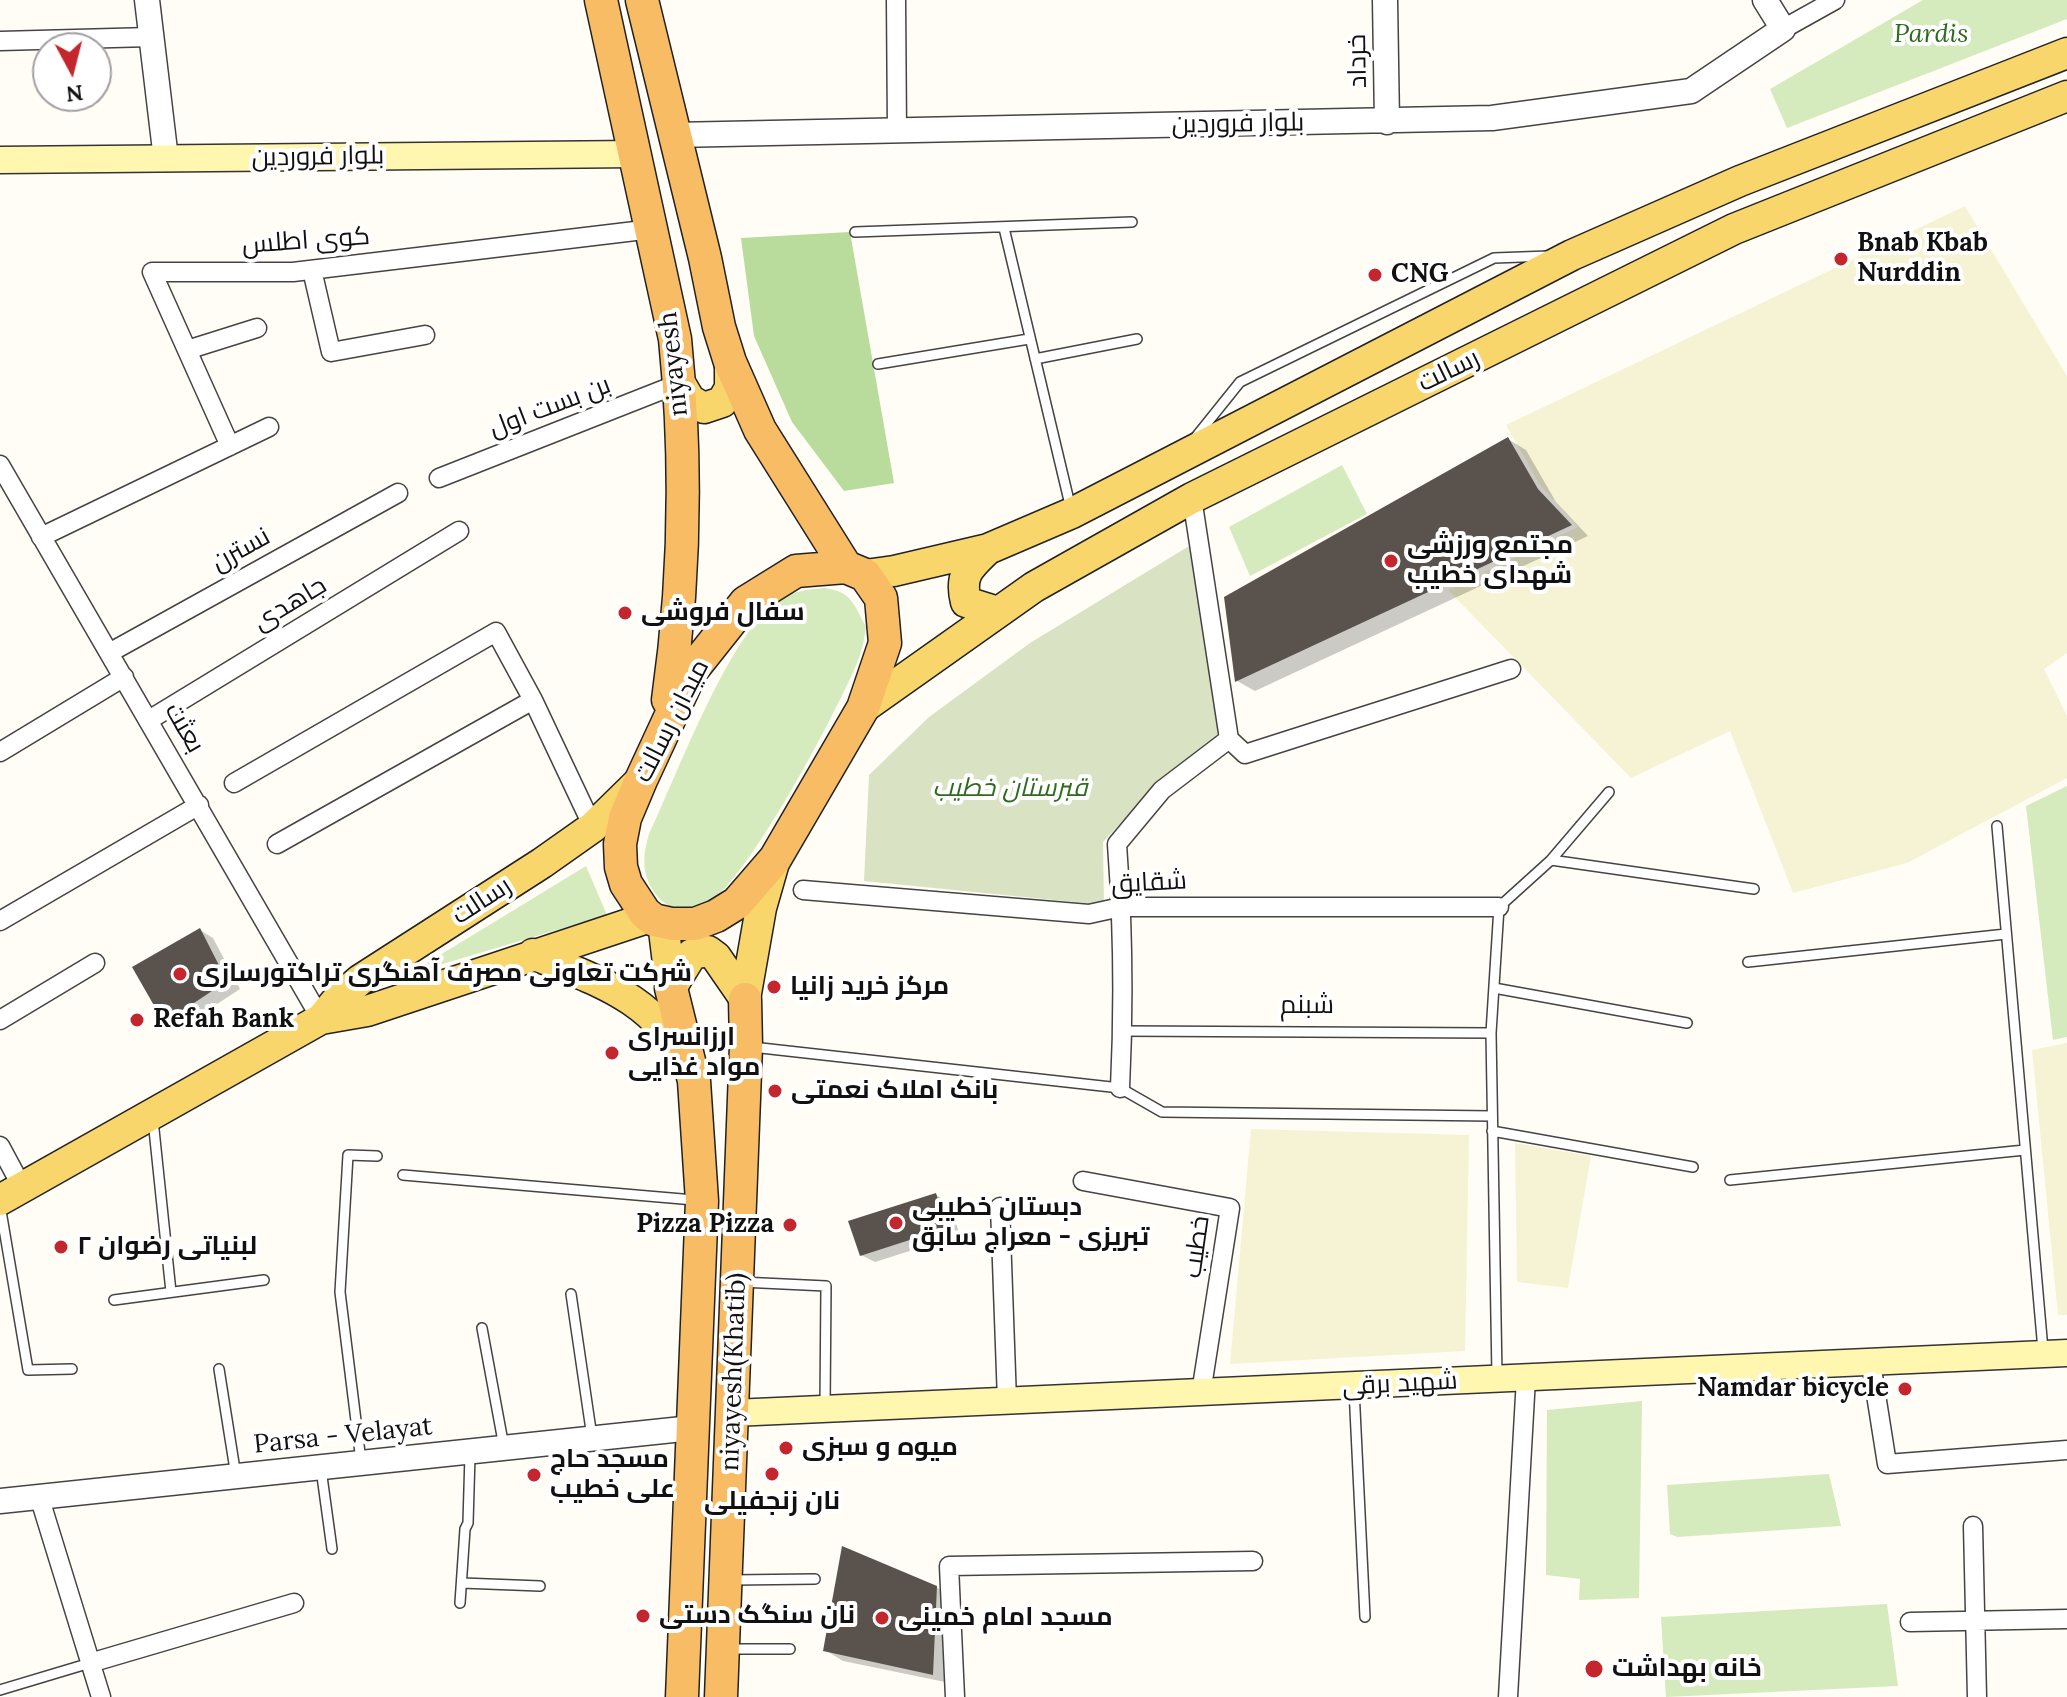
<!DOCTYPE html>
<html>
<head>
<meta charset="utf-8">
<style>
  body { margin:0 }
  #map { position:relative; width:2067px; height:1697px; overflow:hidden; background:#fffdf5; font-family:Lora,serif }
  canvas { display:block }
  .north { position:absolute; left:32px; top:32px; width:80px; height:80px; box-sizing:border-box; background:#fff; border:2px solid #a0a0a0; border-radius:50%; rotate:173deg; font-size:22px; font-weight:700; line-height:32px; text-align:center; color:#111 }
  .north::after { content:''; display:block; margin:auto; width:28px; height:36px; background:#c4262e; clip-path:polygon(50% 0,100% 100%,50% 72%,0 100%) }
</style>
</head>
<body>
<div id="map">
<canvas width="2067" height="1697"></canvas>
<div class="north">N</div>
</div>
<script>
const ctx = document.querySelector('canvas').getContext('2d');
ctx.lineJoin = 'round';
function fill(path, color) { ctx.fillStyle = color; ctx.fill(path, 'evenodd'); }
function trace(path, color, width, dash) { ctx.strokeStyle = color; ctx.lineWidth = width; ctx.lineCap = dash ? 'butt' : 'round'; ctx.setLineDash(dash || []); ctx.stroke(path); }
function write(font, color, halo, rows, align = 'center') {
  ctx.font = font + ' Lora,Cairo,serif'; ctx.lineWidth = 8; ctx.setLineDash([]); ctx.textBaseline = 'middle'; ctx.strokeStyle = halo; ctx.fillStyle = color; for (const [text, x, y, turn = 0] of rows) {
    ctx.save(); ctx.translate(x, y); ctx.rotate((+turn || 0) * Math.PI / 180); ctx.textAlign = isNaN(turn) ? turn : align; if (halo) ctx.strokeText(text, 0, 0); ctx.fillText(text, 0, 0); ctx.restore();
  }
}
fill(new Path2D(`
  M1965 206 2067 376V653L2044 669 2067 716V778L1907 863 1793 893 1730 731 1631 778 1448 590 1578 527 1540 485 1506 425Z
  M2067 1043V1315H2058L2032 1050Z
  M1251 1129 1469 1135 1465 1351 1230 1364Z
  M1515 1143 1591 1156 1568 1288 1517 1282Z`), '#f6f3d4');
fill(new Path2D(`
  M1923 0H2067V19L1787 128 1770 89Z
  M1342 465 1367 514 1250 576 1229 527Z
  M824 588C852 591 854 605 866 627 864 639 862 652 857 663 838 709 743 891 701 908 683 915 663 906 654 892 641 872 643 855 649 834 677 776 730 629 782 598 796 591 809 589 824 588Z
  M2067 786V1037L2053 1040 2026 806Z
  M586 866 607 915 409 974Z
  M1642 1401 1639 1598 1579 1600 1580 1579 1546 1575 1547 1410Z
  M1829 1474 1841 1526 1677 1537 1670 1534 1667 1485Z
  M1887 1604 1898 1686 1666 1697 1661 1617Z`), '#d5ebbd');
fill(new Path2D(`
  M850 232 894 483 844 491 792 422 754 336 741 238Z`), '#b9dc9c');
fill(new Path2D(`
  M1194 543 1219 736 1156 785 1103 842 1104 905 864 881 869 775 929 717 1030 643Z`), '#d9e3c4');
fill(new Path2D(`
  M1508 439 1526 450 1556 502 1588 536 1255 691 1237 681Z
  M200 930 213 938 240 989 179 1029 166 1021Z
  M936 1195 949 1203 960 1235 875 1262 861 1255Z
  M936 1587 955 1598 950 1683 843 1661 825 1650Z`), '#0003');
fill(new Path2D(`
  M1508 437 1538 489 1572 525 1235 682 1224 597Z
  M200 928 227 981 164 1023 132 967Z
  M936 1193 947 1228 860 1256 848 1221Z
  M842 1546 937 1586 933 1675 823 1651Z`), '#5a524d');
const service = new Path2D(`
  M1004 228 1071 509
  M855 232 1132 222
  M1035 359 1137 339
  M878 364 1029 339
  M1195 438 1240 382 1494 258 1549 256
  M1997 826 2043 1350
  M1551 860 1754 889
  M1748 962 2006 934
  M1494 988 1687 1023
  M1123 1031 1491 1033
  M752 1047 1120 1088 1162 1112 1492 1116
  M153 1120 171 1292
  M1492 1131 1693 1167
  M403 1175 694 1200
  M1730 1180 2025 1150
  M0 1205 28 1370 72 1369
  M741 1282 826 1286 825 1406
  M571 1294 592 1437
  M114 1300 264 1280
  M482 1328 504 1447
  M219 1369 236 1476
  M1497 1376 1491 1033 1499 907 1551 860 1609 792
  M1354 1389 1365 1617
  M361 1461 340 1292 348 1155 377 1156
  M321 1469 332 1549
  M733 1580 815 1579
  M462 1583 540 1586
  M460 1603 465 1529 468 1523 470 1455
  M730 1649H790
  M0 1690 90 1663`);
const minor = new Path2D(`
  M896 0 897 131
  M1783 29 1835 0
  M0 41 151 37
  M312 270 331 352 425 335
  M187 350 257 328
  M230 446 152 272H293L652 229
  M0 465 321 1019
  M439 478 680 383
  M41 537 269 427
  M109 653 398 493
  M149 720 459 531
  M1229 739 1245 754 1511 669
  M0 752 124 677
  M234 783 496 632 533 700
  M277 844 533 700 593 827
  M803 890 1089 914 1121 907H1499
  M0 921 199 805
  M0 1020 95 963
  M1120 1088C1124 1006 1123 925 1117 844L1162 790 1229 739 1192 498
  M0 1146 22 1187
  M1083 1181 1230 1208 1201 1393
  M1000 1207 1007 1401
  M1871 1363 1887 1464 2067 1450
  M39 1496 101 1697
  M1973 1526 1977 1697
  M1910 1622 2067 1619
  M90 1663 294 1603
  M955 1697 949 1566 1253 1561
  M1508 1697 1526 1378`);
const tertiary = new Path2D(`
  M147 0 166 159
  M1385 0 1387 122
  M674 135 1492 118 1691 91 1783 29 1765 0
  M0 1501 692 1428`);
const secondary = new Path2D(`
  M0 160 636 154
  M733 1413 2067 1353`);
const primary = new Path2D(`
  M680 383 690 400 704 408 722 402 730 388V362
  M988 549C969 567 959 575 966 602L998 612
  M865 575 894 571 988 549 1072 513 1572 255 1740 181 2067 53
  M863 708 1034 587 1192 498 1734 229 2067 96
  M663 922 671 988
  M533 954C596 981 655 997 686 1064
  M671 988 692 954 708 951 716 957 745 999
  M745 999 761 908 775 859
  M321 1019 367 1011 650 917
  M0 1200 321 1019 336 1001 360 980 542 863 593 827 641 780`);
const trunk = new Path2D(`
  M601 0 675 339C687 458 685 581 668 700
  M642 0 705 258 719 327 730 362 760 430 846 567
  M846 567 865 575 881 598 885 643 863 708 775 859 737 903 716 916 695 924H672L654 920 645 913 626 884 621 867 620 844 625 818 641 780 692 670 746 602 796 571Z
  M671 988 694 1081 702 1201 682 1697
  M721 1697 746 1046 745 999`);
trace(service, '#444', 12);
trace(minor, '#444', 21);
trace(tertiary, '#444', 27);
trace(secondary, '#333', 29);
trace(primary, '#222', 33);
trace(trunk, '#222', 35);
trace(service, '#fff', 9);
trace(minor, '#fff', 18);
trace(tertiary, '#fff', 24);
trace(secondary, '#fff6b0', 26);
trace(primary, '#f9d66b', 30);
trace(trunk, '#f7bc64', 32);
for (const [x, y, r, color] of [
  [1841,259,8,"#c4262e"],
  [1375,275,8,"#c4262e"],
  [1391,561,8,"#c4262e"],
  [625,613,8,"#c4262e"],
  [180,974,8,"#c4262e"],
  [774,987,8,"#c4262e"],
  [137,1020,8,"#c4262e"],
  [612,1053,8,"#c4262e"],
  [775,1091,8,"#c4262e"],
  [896,1223,8,"#c4262e"],
  [790,1225,8,"#c4262e"],
  [61,1247,8,"#c4262e"],
  [1905,1389,8,"#c4262e"],
  [786,1448,8,"#c4262e"],
  [772,1474,8,"#c4262e"],
  [534,1475,8,"#c4262e"],
  [643,1616,8,"#c4262e"],
  [882,1618,8,"#c4262e"],
  [1594,1669,10,"#c4262e"]
]) { const dot = new Path2D(); dot.arc(x, y, r, 0, 2 * Math.PI); ctx.fillStyle = color; ctx.fill(dot); trace(dot, '#fff', 3); }
write('italic 26px', '#2f6b1f', '#fff', [
  ["Pardis",1931,35],
  ["قبرستان خطیب",1010,789]
]);
write('26px', '#111', '#fff', [
  ["خرداد",1358,61,-91],
  ["بلوار فروردین",1238,124,-1],
  ["بلوار فروردین",318,157,-1],
  ["کوی اطلس",306,241,-4],
  ["niyayesh",674,364,-96],
  ["رسالت",1449,371,-26],
  ["بن بست اول",550,407,-21],
  ["نسترن",241,550,-29],
  ["جاهدی",290,604,-31],
  ["میدان رسالت",672,721,-63],
  ["بعثت",184,728,60],
  ["شقایق",1149,883,-3],
  ["رسالت",482,901,-33],
  ["شبنم",1307,1006],
  ["خطیب",1197,1247,-82],
  ["niyayesh(Khatib)",734,1372,-88],
  ["شهید برقی",1400,1384,-3],
  ["Parsa - Velayat",343,1436,-6]
]);
write('bold 26px', '#111', '#fff', [
  ["Bnab Kbab",1857,244],
  ["Nurddin",1857,274],
  ["CNG",1391,275],
  ["مجتمع ورزشی",1407,546],
  ["شهدای خطیب",1407,576],
  ["سفال فروشی",641,613],
  ["شرکت تعاونی مصرف آهنگری تراکتورسازی",196,974],
  ["مرکز خرید زانیا",790,987],
  ["Refah Bank",153,1020],
  ["ارزانسرای",628,1038],
  ["مواد غذایی",628,1068],
  ["بانک املاک نعمتی",791,1091],
  ["دبستان خطیبی",912,1208],
  ["تبریزی - معراج سابق",912,1238],
  ["Pizza Pizza",774,1225,"right"],
  ["لبنیاتی رضوان ۲",77,1247],
  ["Namdar bicycle",1889,1389,"right"],
  ["میوه و سبزی",802,1448],
  ["مسجد حاج",550,1460],
  ["علی خطیب",550,1490],
  ["نان زنجفیلی",772,1502,"center"],
  ["نان سنگک دستی",659,1616],
  ["مسجد امام خمینی",898,1618],
  ["خانه بهداشت",1612,1669]
], 'left');
</script>
</body>
</html>
